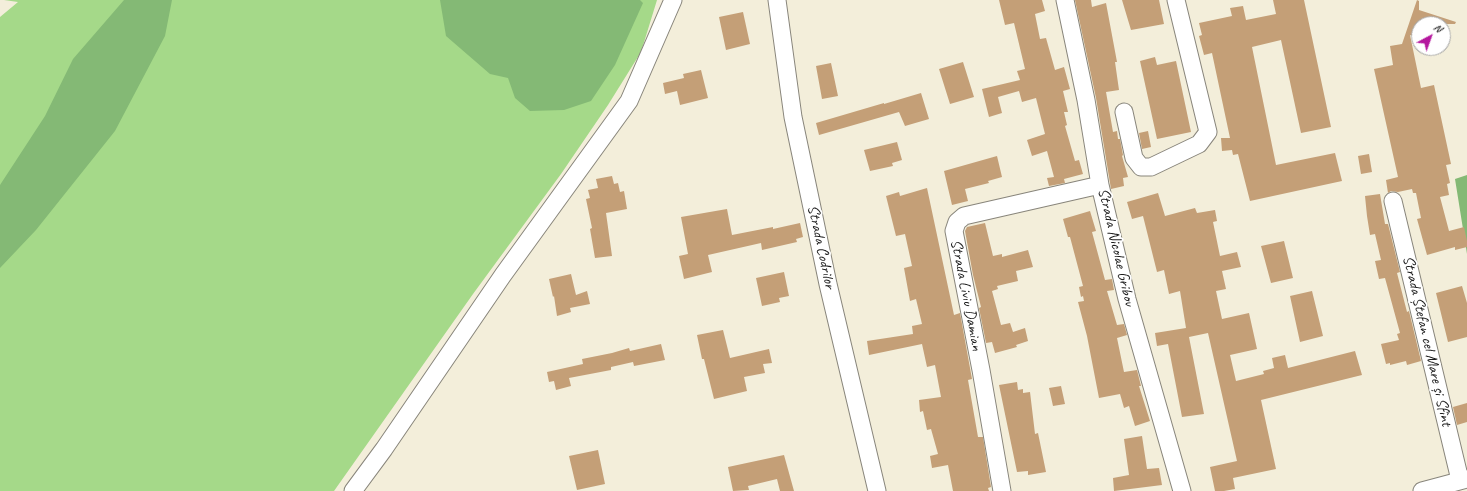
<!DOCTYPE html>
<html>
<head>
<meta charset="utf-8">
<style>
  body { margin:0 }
  #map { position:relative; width:1467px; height:491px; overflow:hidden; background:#f3eeda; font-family:Caveat,sans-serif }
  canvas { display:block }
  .north { position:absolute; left:1411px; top:16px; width:40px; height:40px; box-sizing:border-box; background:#fff; border:1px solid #a4a4a4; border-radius:50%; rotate:41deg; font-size:11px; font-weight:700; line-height:16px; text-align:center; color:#1c1c1c }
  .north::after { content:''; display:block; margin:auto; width:14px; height:18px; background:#b5179e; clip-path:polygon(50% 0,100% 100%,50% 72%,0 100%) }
</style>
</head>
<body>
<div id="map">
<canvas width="1467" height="491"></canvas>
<div class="north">N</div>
</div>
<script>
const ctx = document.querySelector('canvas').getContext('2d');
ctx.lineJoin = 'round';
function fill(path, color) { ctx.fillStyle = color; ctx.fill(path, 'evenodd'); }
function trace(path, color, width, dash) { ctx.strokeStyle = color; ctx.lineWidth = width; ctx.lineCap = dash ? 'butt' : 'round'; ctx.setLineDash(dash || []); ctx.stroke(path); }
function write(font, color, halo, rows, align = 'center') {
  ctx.font = font + ' Caveat,sans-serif'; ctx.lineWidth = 3.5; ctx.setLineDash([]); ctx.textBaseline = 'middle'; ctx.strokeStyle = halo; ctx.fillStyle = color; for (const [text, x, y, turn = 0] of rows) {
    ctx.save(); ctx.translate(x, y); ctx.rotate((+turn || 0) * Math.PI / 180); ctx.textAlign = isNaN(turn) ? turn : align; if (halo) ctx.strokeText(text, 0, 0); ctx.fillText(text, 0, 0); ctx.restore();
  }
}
fill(new Path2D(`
  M4 0H657L641 52 608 105 561 174 473 294 334 491H0V17L18 2Z`), '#a5d989');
fill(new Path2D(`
  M124 0H172L165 36 115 131 36 230 0 268V185L45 116 73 59Z
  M440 0H640L643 3 615 65 591 101 564 110 530 111 515 98 508 78 490 74 446 36Z
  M1467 175V254L1455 179Z`), '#84b975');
fill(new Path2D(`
  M999 0H1042L1045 11 1035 14 1040 39 1046 38 1055 70 1064 67 1070 89 1063 91 1068 112H1064L1067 125 1065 126 1075 161 1079 160 1083 174 1064 179 1065 183 1049 186 1047 178 1054 177 1047 151 1032 156 1027 140 1045 134 1036 98 1022 102 1019 91 998 97 1002 113 989 117 982 89 1020 80 1017 71 1025 69 1014 23 1005 25Z
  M1075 0H1091L1092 7 1106 3 1117 62H1115L1119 90 1106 92 1113 132 1117 131 1118 139H1120L1123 155 1122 156 1128 177 1123 178 1124 186 1111 189 1096 98Z
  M1122 0H1159L1164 24 1131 30Z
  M1273 0H1304L1331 127 1301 133 1281 40 1252 47 1276 165 1335 153 1342 181 1250 201 1238 154 1233 155 1232 150 1222 151 1221 138H1230L1212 53 1204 55 1199 36 1202 35 1199 23 1232 16 1230 8 1243 6 1246 20 1276 14Z
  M1417 0 1419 1V10L1456 22 1455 24H1419V38L1410 35 1421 88 1434 85 1451 164 1446 165 1450 183 1447 184 1449 195 1440 197 1449 231 1464 227 1467 241V247L1455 250V247L1427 255 1417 219 1421 218 1416 193H1413L1412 189 1398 192 1391 191 1388 193 1386 180 1398 177 1374 69 1393 65 1390 46 1402 44Z
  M743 12 750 44 726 50 719 17Z
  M1155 57 1157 65 1176 61 1191 132 1157 139 1140 61Z
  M963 62 974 97 950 104 939 69Z
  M831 63 838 96 822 99 816 66Z
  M701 70 708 98 680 105 677 91 665 94 663 83 684 78 683 74Z
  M921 93 929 119 905 126 899 112 819 135 816 123 884 103V104Z
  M1148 131 1151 147 1142 149 1139 133Z
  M897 142 902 160 892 163 893 166 870 171 864 150Z
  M1369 154 1372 172 1361 174 1358 156Z
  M997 156 1002 177 988 181 989 183 965 189 968 201 952 205 944 171Z
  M612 176 614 184 618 183 620 192 624 191 627 209 606 213 612 256 595 258 590 229 592 228 586 199 590 198 588 190 598 188 596 179Z
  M927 188 954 315 960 313 972 379 968 380 978 437H983L991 487 988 488 989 491H953L948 465 932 468 930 456 938 454 931 429 927 430 923 411 920 412 919 400 941 397 935 365 927 367 922 344 869 355 867 341 913 334 912 326 922 324 916 299 910 301 904 268 912 266 905 234 896 236 886 196 899 192 900 196Z
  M1158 193 1165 216 1195 208 1197 213 1215 210 1217 221 1213 222 1220 256 1237 252 1241 267 1222 271 1226 289 1216 291 1222 319 1249 313 1257 349 1230 355 1236 381 1264 374 1263 371 1274 368 1272 358 1285 355 1288 368 1355 351 1362 375 1261 400 1276 469 1233 478 1235 489 1224 491H1215L1210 467 1237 461 1208 333 1189 337 1204 414 1182 417 1168 344 1157 346 1155 333 1186 328 1180 291 1169 294 1164 270 1157 272 1143 216 1132 219 1127 202Z
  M1380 194 1385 224H1388L1400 272 1397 273 1407 312 1409 311 1421 361 1407 365 1406 361 1390 365V363L1386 364 1381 344 1399 340 1397 334 1400 333 1385 278 1379 279 1375 261 1381 260 1375 234 1370 235 1367 216 1365 196Z
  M727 209 732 235 773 227V229L800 223 803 237 796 239 797 242 762 250 761 243 708 255 712 272 684 279 679 256 688 254 681 217Z
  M1090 211 1096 231 1092 232 1105 280 1112 279 1114 290 1107 291 1117 325 1124 324 1127 335 1117 338 1124 372 1137 370 1141 386H1139L1150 421 1135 426 1129 406 1124 408 1120 394 1099 398 1087 336 1078 302 1084 301 1083 296 1081 297 1079 287 1083 286 1070 237H1068L1063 219Z
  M985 223 993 256 1002 254V257L1028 250 1033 267 1016 271 1018 281 997 286 998 289 992 291 1001 325 1010 323 1013 332 1025 328 1028 341 1016 345 1017 347 995 353 992 342 986 343 979 308 981 307 973 275 965 231 967 227Z
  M1284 241 1293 278 1271 283 1261 246Z
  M784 272 789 296 779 298 780 302 762 306 756 278Z
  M571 274 576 295 587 291 590 304 570 308 571 312 557 316 554 296 553 297 549 279Z
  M1462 286 1467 303V337L1448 342 1436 293Z
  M1312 291 1323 336 1300 342 1290 296Z
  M723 330 730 358 769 349 772 363 763 364 765 373 744 377 747 391 714 399 704 359H702L697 335Z
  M661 344 665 360 634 366 633 362 611 367V370L569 378 571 386 556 390 554 381 549 382 547 372 583 364 582 359 612 353 629 348 630 351Z
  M1017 382 1018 390 1023 389V393L1030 392 1035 434 1038 433 1046 472 1028 475V471L1017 472 999 385Z
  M1061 386 1065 404 1053 406 1049 388Z
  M1467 403V422L1457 425 1453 407Z
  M1142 436 1147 469 1159 468 1162 485 1114 491 1113 478 1129 475 1124 439Z
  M598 450 605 484 577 490 569 456Z
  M784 455 794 491H780L777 479 748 486 749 490 733 491 728 467Z`), '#c49f77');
const street = new Path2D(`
  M777 0 793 117 828 284 877 491
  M1065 0 1086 100 1100 185 1127 299 1182 491
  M1124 112 1134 158 1141 167H1151L1199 144 1208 132 1176 0
  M1393 201 1460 480
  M353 491 384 449 503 275 629 101 673 0
  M1002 491 981 370 954 231 957 222 964 216 1100 185
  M1422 491 1467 479`);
trace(street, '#88857b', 19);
trace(street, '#fff', 17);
write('16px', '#1c1c1c', '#fff', [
  ["Strada Codrilor",821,247,78],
  ["Strada Nicolae Gribov",1116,247,77],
  ["Strada Liviu Damian",966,295,79],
  ["Strada Ștefan cel Mare și Sfînt",1427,341,77]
]);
</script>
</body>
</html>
